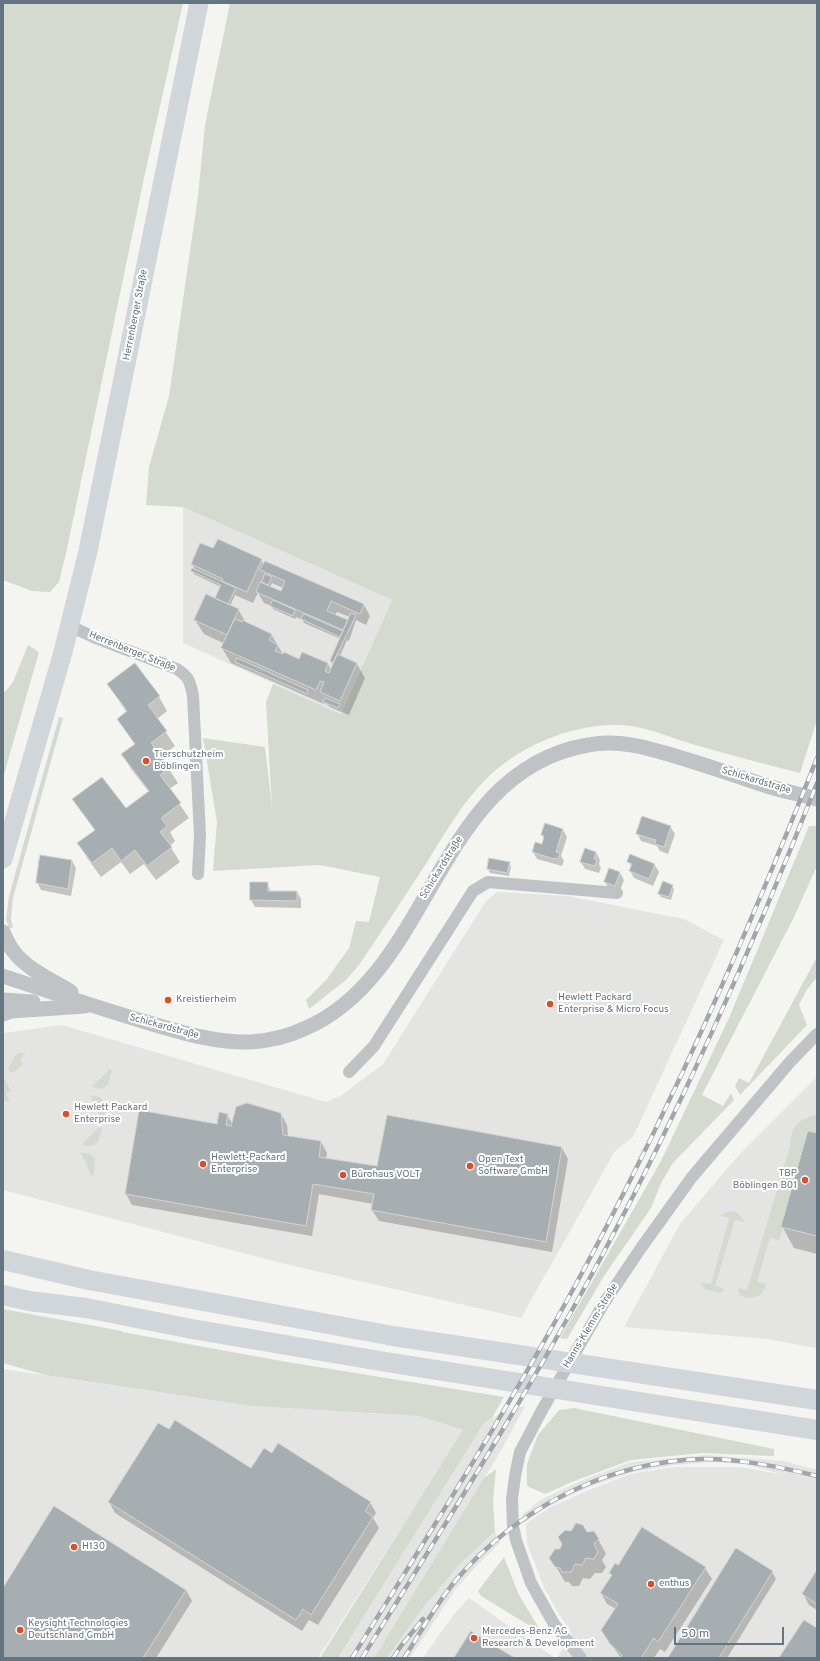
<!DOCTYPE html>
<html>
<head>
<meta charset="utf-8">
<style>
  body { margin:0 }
  #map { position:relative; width:820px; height:1661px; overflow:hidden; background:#f4f4f0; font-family:Overpass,sans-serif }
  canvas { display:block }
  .frame { position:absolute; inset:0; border:4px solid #647480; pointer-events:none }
  .scale { position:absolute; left:674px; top:1627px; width:110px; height:18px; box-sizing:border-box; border:2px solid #647480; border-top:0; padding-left:5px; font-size:12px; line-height:14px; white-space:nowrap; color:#647480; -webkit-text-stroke:3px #fff; paint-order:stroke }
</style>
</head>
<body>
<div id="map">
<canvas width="820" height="1661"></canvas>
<div class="frame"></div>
<div class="scale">50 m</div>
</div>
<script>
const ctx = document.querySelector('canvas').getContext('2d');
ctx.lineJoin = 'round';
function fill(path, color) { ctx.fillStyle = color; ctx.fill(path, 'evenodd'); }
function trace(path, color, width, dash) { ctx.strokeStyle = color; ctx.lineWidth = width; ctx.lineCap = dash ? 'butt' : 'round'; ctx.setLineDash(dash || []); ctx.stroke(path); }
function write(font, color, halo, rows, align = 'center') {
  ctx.font = font + ' Overpass,sans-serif'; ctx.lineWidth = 4; ctx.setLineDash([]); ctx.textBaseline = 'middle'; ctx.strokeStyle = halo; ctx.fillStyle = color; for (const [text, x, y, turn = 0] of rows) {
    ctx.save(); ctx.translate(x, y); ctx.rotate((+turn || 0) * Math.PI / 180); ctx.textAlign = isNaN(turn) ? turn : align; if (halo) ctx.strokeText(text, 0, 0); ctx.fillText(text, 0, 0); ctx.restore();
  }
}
fill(new Path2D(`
  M183 507 392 600 341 714 183 643Z
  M497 892 568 896 684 919 724 940 633 1137 615 1151 521 1318 281 1263 3 1190V1033L62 1025 326 1102 342 1095 383 1064 486 901Z
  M817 1077V1348L766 1339 624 1327 680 1224 737 1157Z
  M3 1369 251 1406 419 1416 464 1430 318 1658H3Z
  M525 1406 501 1451 374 1658H338L484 1423 503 1412Z
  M708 1455 783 1461 817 1470V1658H557L572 1634 557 1611 543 1585 527 1543 526 1524 549 1508 586 1491 631 1474 673 1467H740L785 1475 744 1464 711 1462 676 1465 633 1472 589 1487 550 1505 524 1523 522 1515 542 1499 583 1480 631 1462Z
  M495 1531 500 1543 479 1563 455 1590 410 1658H387L422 1609 460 1564Z
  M469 1598 555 1658H423L454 1614Z`), '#e4e5e3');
fill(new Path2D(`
  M3 3H183L144 178 67 549 59 582 50 592 32 591 3 580Z
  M230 3H817V720L800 773C765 764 730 755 695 745 675 739 652 729 631 726 581 720 523 743 487 778 464 801 446 831 429 859 406 894 383 930 359 965L346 980 309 1009 306 1000 327 979 349 948 356 921 369 922 380 877 320 865 213 871 217 822 203 738 265 747 272 808 266 702 273 684 341 714 392 600 183 507 146 505 149 467 169 396 198 196 205 125Z
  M28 645 39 652 3 778V694L13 682Z
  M59 717 63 718 13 898 11 920 13 927 9 929 6 919 9 896Z
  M809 826H817V866L794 917 702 1095 723 1106 731 1093 734 1100 673 1163 661 1183 651 1208 604 1276 567 1339 560 1338 661 1161 729 1018Z
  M817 957V977L806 991 799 1005 807 1025 740 1095 735 1086 739 1078 749 1083Z
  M19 1053H25L20 1059 23 1064 14 1072H10L8 1069 14 1057Z
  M110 1069 112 1070 108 1085 102 1089 91 1087Z
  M5 1080 11 1091 6 1094 10 1102 3 1101V1081Z
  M90 1095 100 1097 105 1103C106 1108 106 1116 101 1118Z
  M817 1115V1133L808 1132 781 1226 783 1227 779 1240 770 1238 757 1282 766 1284C763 1298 752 1300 740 1296L738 1288 747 1290 790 1147C791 1127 797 1119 817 1115Z
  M99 1127 102 1129C98 1144 97 1148 81 1145Z
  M80 1152 90 1154 95 1159 94 1173 92 1176Z
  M730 1211C736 1211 742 1216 744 1222L735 1220 715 1286 724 1288 723 1291 720 1293 705 1289 701 1285 702 1282 711 1284 729 1218 720 1216Z
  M3 1309 122 1331V1332L287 1362 504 1397 492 1418 484 1423 338 1658H320L463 1430 419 1416 251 1406 45 1375 3 1363Z
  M574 1408 774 1449V1456L702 1453 631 1460 574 1481 545 1494 527 1486V1464L538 1435 559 1410Z
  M496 1469 493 1501 495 1531 460 1564 422 1609 387 1658H374L484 1478Z
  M504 1557 519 1595 539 1628 535 1629 481 1596 478 1591Z`), '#d5dad1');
fill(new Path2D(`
  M214 550 261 560 264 565 265 562 364 605 370 616 366 625 356 620 349 641 347 640 340 656 357 664 365 678 349 715 330 707 325 703 324 704 231 663 222 648 225 644 204 634 195 620 218 601 216 598 221 587 194 574 192 571H196L192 564ZM272 583 283 588 282 592 270 587ZM258 593 264 603 272 606 273 609 295 619 296 617 303 620 304 623 341 639 331 661 333 665 331 670 328 664 300 660 284 656 271 634 246 623 238 609 230 606 235 595 253 603ZM337 612 350 617 348 623 335 616Z
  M108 684 159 697 167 711 157 719 175 746 161 757 178 783 169 789 189 818 170 832 175 841 170 846 180 862 156 880 144 864 130 874 121 862 101 877 87 858 79 843 95 831 74 799 126 810 149 792 131 769 123 754 135 745 118 719 127 713Z
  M546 825 563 830 567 837 561 856 564 861 562 866 537 859 533 852 543 845 544 839 542 835Z
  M670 826 675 834 668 854 660 851 657 846 641 841 637 833Z
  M596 852 600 860 599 864 601 868 599 873 585 869 581 862Z
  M490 859 509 863 511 866 509 876 490 873 488 869Z
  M72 861 76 868 71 896 41 890 37 882Z
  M629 862 654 864 659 872 653 886 634 878 630 871 631 867Z
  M620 873 624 880 619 893 609 889 605 882Z
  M267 883 271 892H297L301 899V908L255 907 251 900Z
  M672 886 674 889 671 900 661 897 659 894Z
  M281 1114 287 1125 288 1136 321 1142 327 1153 326 1159 378 1167 562 1148 568 1159 552 1252 379 1221 372 1210 373 1204 319 1194 312 1236 132 1205 126 1194 218 1125 227 1115 233 1124Z
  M817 1134V1254L794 1248 782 1226Z
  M272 1454 370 1502 376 1513 373 1518 379 1528 318 1625 309 1620 302 1631 115 1513 109 1502 252 1469Z
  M587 1533 598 1539 606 1554 602 1560 606 1567 602 1573H595L590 1579 583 1578 579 1586H572L569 1582H565L551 1558Z
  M618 1566 705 1568 712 1579 665 1652 660 1649 654 1658H621L609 1641 616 1609 607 1604 601 1593 612 1576 610 1573Z
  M772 1572 776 1579 727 1658H669Z
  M817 1572V1610L809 1605 803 1594Z
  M3 1590H186L192 1601 156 1658H3Z`), '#0003');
const building = new Path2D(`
  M218 539 262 559 247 592 222 581 223 579 191 564 200 543 213 548Z
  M265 561 364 604 360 614 331 601 327 611 348 620 343 630 256 592 260 582 281 591 285 581 260 570Z
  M192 568 236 588 228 604 215 598 221 585 191 571Z
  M265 574 272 577 268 585 262 582Z
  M206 594 239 609 227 635 194 620Z
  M273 600 295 610 293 616 270 606Z
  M351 613 356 615 333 663 330 661Z
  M304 614 343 631 340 637 301 619Z
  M235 619 242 622V620L272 634 269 640 278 645 275 651 283 654 284 652 299 659 302 652 328 663 325 671 329 673 337 654 357 663 340 701 320 692 324 682 320 681 316 690 221 648Z
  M237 658 308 690 307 694 235 662Z
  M135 663 160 696 148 705 167 731 151 743 170 768 160 775 181 803 161 818 167 826 160 832 172 847 147 866 135 850 121 861 112 848 92 863 77 843 95 830 72 799 102 777 126 808 149 791 121 754 135 744 117 719 127 711 107 684Z
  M325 698 340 704 338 708 323 702Z
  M642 816 671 826 664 847 655 844 656 840 636 834Z
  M545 823 563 829 556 852 560 853 558 859 554 858V859L532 852 535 842 542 844 544 836 541 835Z
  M585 848 596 852 594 859H597L595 866 580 862Z
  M630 854 655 864 649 879 629 871 632 864 627 862Z
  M40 855 72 860 68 889 36 883Z
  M489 858 510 862 507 873 487 869Z
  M609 868 620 872 615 886 604 882Z
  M663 881 673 885 669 897 658 894Z
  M250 882H268V891H297V901L250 900Z
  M247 1103 281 1113 283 1135 321 1141 319 1157 377 1166 387 1115 562 1147 546 1242 371 1210 374 1194 313 1184 306 1226 125 1194 139 1110 217 1124 219 1112 228 1114 226 1125 231 1126 236 1107Z
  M808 1131 817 1133V1236L781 1227Z
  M175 1420 251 1468 264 1448 272 1453 278 1443 371 1502 365 1511 373 1517 311 1615 303 1609 296 1620 108 1502 158 1423 169 1429Z
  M54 1506 186 1590 143 1658H3V1588Z
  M576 1523 583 1525 587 1532 594 1531 599 1539 594 1544 598 1552 594 1559 586 1558 582 1565 575 1564 571 1572H562L560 1568 555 1567 549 1558 555 1549H560L562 1544 558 1537 565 1530 571 1531Z
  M642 1527 706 1567 658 1642 654 1638 641 1658H620L622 1655 610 1644 601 1630 618 1604 600 1593 612 1575 609 1573 615 1563 618 1565Z
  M736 1548 773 1571 719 1658H668Z
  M817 1570V1604L802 1594Z
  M804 1620 817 1628V1658H779Z
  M471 1631 495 1646 515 1658H454Z`);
fill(building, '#a6aeb2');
trace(building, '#d5d5d3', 1);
trace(new Path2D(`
  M70 626 98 639 177 669C189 677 190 681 193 696L200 835 198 874
  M349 1072 374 1046 473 891 488 882 617 893
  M581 1658 554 1624 531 1583 516 1540 513 1526 512 1499 515 1476 520 1452 542 1410 604 1303 641 1248 692 1177 790 1062 817 1034`), '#bfc3c6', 12);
trace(new Path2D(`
  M3 932C6 939 9 946 14 952 27 969 52 980 71 992
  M3 976C51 992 98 1008 146 1022 180 1032 214 1043 250 1042 269 1041 289 1036 306 1028 434 972 435 771 588 745 619 739 648 748 678 757 706 765 733 775 761 784 779 790 798 794 817 799
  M3 1000 33 1002
  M3 1014 11 1011 85 1006`), '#bfc3c6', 15);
trace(new Path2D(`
  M3 859 63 652 88 551 199 3`), '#d1d6da', 19);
trace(new Path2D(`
  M3 1260 89 1280 393 1336 817 1400
  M3 1295 29 1301 86 1308 192 1329 386 1362 817 1430`), '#d1d6da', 20);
const rail = new Path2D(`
  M352 1658C437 1521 524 1384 599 1241 681 1085 752 923 817 758
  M362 1658C446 1523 531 1389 606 1248 686 1098 755 941 817 783
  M393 1658 401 1646 423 1619
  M404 1658C421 1632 436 1604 456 1580 518 1508 608 1461 704 1459 742 1459 780 1467 817 1476`);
trace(rail, '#a0a6ab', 4.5);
trace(rail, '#fff', 3, [9]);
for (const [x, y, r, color] of [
  [146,761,4,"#dc4e28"],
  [168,1000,4,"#dc4e28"],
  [550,1004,4,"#dc4e28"],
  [66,1114,4,"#dc4e28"],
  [203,1164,4,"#dc4e28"],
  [470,1166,4,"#dc4e28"],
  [343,1175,4,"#dc4e28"],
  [805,1180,4,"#dc4e28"],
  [74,1547,4,"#dc4e28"],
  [651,1584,4,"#dc4e28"],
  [20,1630,4,"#dc4e28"],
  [474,1638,4,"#dc4e28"]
]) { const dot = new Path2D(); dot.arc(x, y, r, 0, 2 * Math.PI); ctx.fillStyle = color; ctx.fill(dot); trace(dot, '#fff', 1.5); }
write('10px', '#647480', '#fff', [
  ["Herrenberger Straße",136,315,-79],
  ["Herrenberger Straße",132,652,22],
  ["Schickardstraße",756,781,17],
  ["Schickardstraße",442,868,-58],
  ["Schickardstraße",164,1027,15],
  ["Hanns-Klemm-Straße",591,1326,-59]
]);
write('10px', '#647480', '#fff', [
  ["Tierschutzheim",154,755],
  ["Böblingen",154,767],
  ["Hewlett Packard",558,998],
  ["Enterprise & Micro Focus",558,1010],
  ["Kreistierheim",176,1000],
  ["Hewlett Packard",74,1108],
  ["Enterprise",74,1120],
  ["Hewlett-Packard",211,1158],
  ["Enterprise",211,1170],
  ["Open Text",478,1160],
  ["Software GmbH",478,1172],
  ["TBP",797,1174,"right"],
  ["Böblingen B01",797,1186,"right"],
  ["Bürohaus VOLT",351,1175],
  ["H130",82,1547],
  ["enthus",659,1584],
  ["Keysight Technologies",28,1624],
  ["Deutschland GmbH",28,1636],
  ["Mercedes-Benz AG",482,1632],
  ["Research & Development",482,1644]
], 'left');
</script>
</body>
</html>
